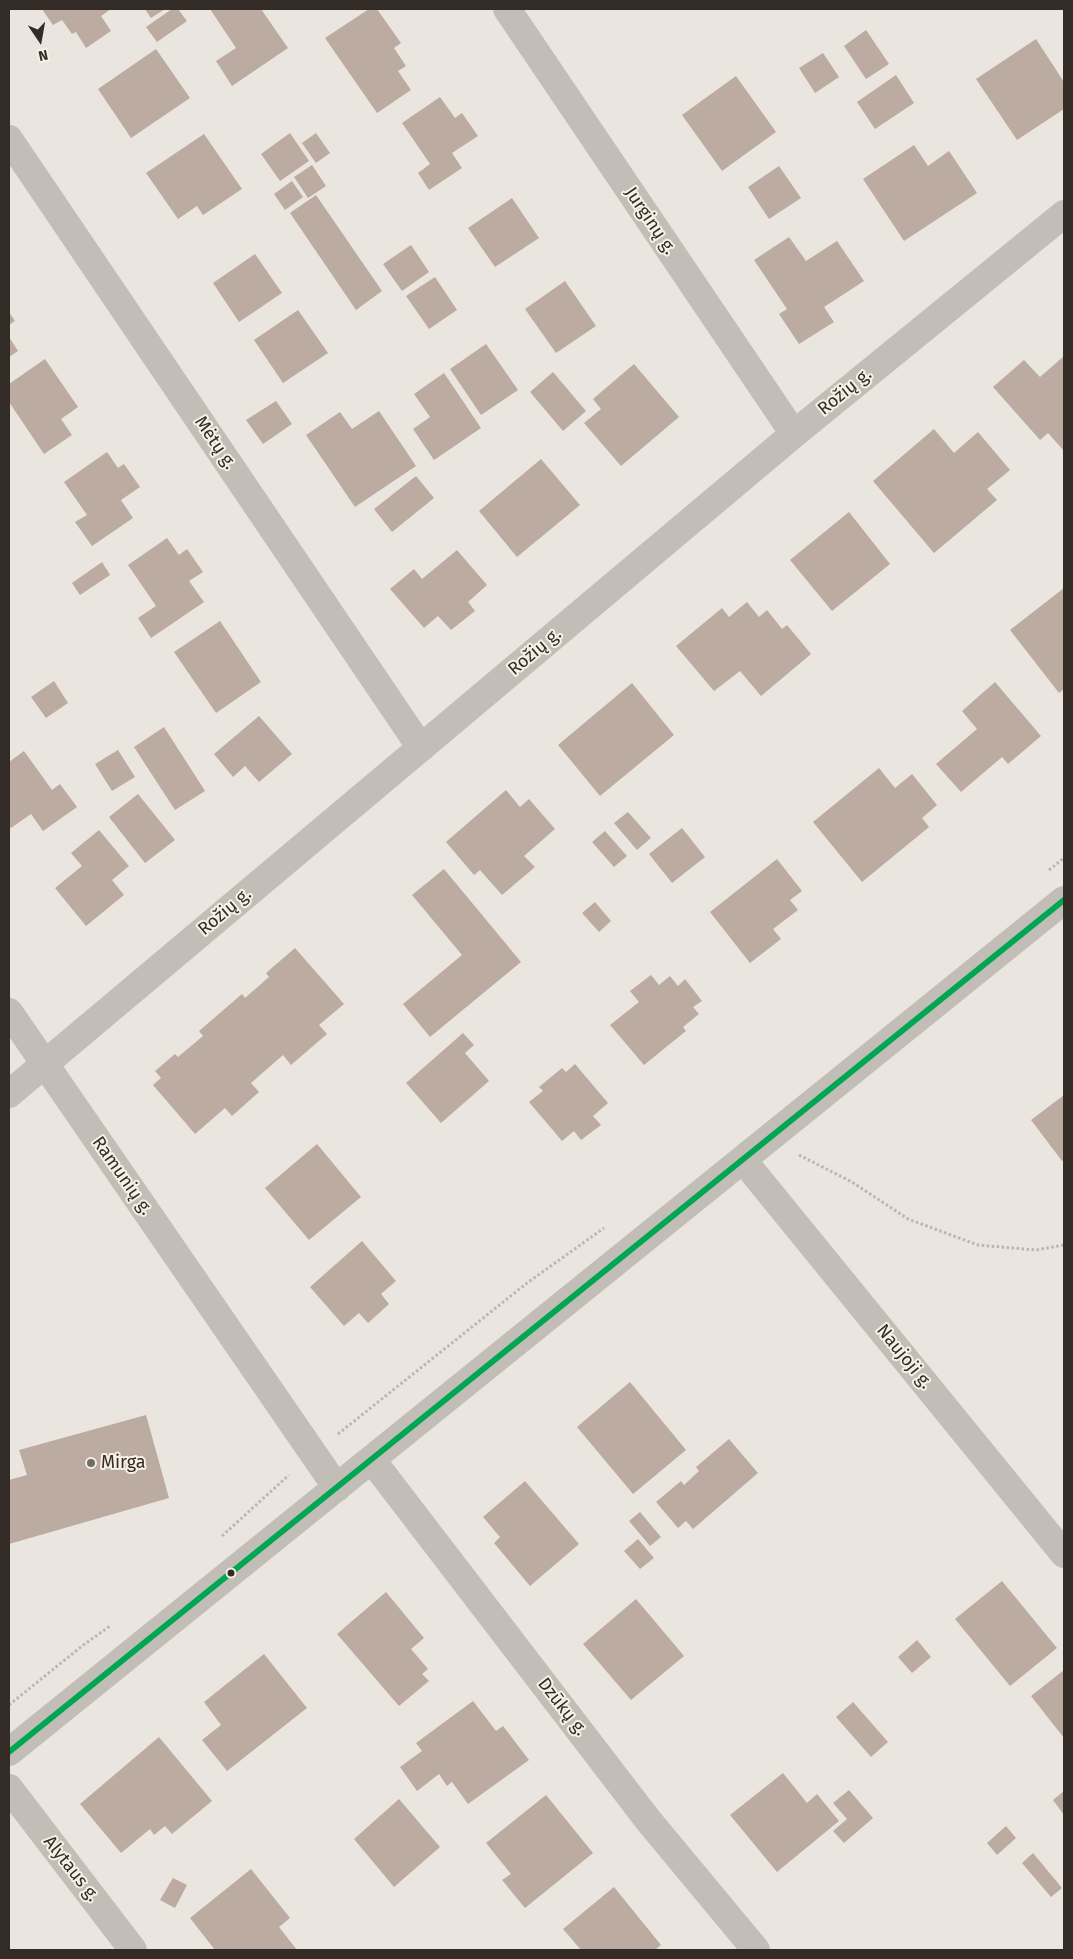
<!DOCTYPE html>
<html>
<head>
<meta charset="utf-8">
<style>
  body { margin:0 }
  #map { position:relative; width:1073px; height:1959px; overflow:hidden; background:#eae5de; font-family:"Fira Sans",sans-serif }
  canvas { display:block }
  .frame { position:absolute; inset:0; border:10px solid #322b26; pointer-events:none }
  .north { position:absolute; left:15px; top:15px; width:50px; height:50px; -webkit-text-stroke:4px #f7f0e5; paint-order:stroke; rotate:168deg; font-size:14px; font-weight:700; line-height:20px; text-align:center; color:#322b26 }
  .north::after { content:''; display:block; margin:auto; width:18px; height:22px; background:#322b26; clip-path:polygon(50% 0,100% 100%,50% 72%,0 100%) }
</style>
</head>
<body>
<div id="map">
<canvas width="1073" height="1959"></canvas>
<div class="frame"></div>
<div class="north">N</div>
</div>
<script>
const ctx = document.querySelector('canvas').getContext('2d');
ctx.lineJoin = 'round';
function fill(path, color) { ctx.fillStyle = color; ctx.fill(path, 'evenodd'); }
function trace(path, color, width, dash) { ctx.strokeStyle = color; ctx.lineWidth = width; ctx.lineCap = dash ? 'butt' : 'round'; ctx.setLineDash(dash || []); ctx.stroke(path); }
function write(font, color, halo, rows, align = 'center') {
  ctx.font = font + ' "Fira Sans",sans-serif'; ctx.lineWidth = 4; ctx.setLineDash([]); ctx.textBaseline = 'middle'; ctx.strokeStyle = halo; ctx.fillStyle = color; for (const [text, x, y, turn = 0] of rows) {
    ctx.save(); ctx.translate(x, y); ctx.rotate((+turn || 0) * Math.PI / 180); ctx.textAlign = isNaN(turn) ? turn : align; if (halo) ctx.strokeText(text, 0, 0); ctx.fillText(text, 0, 0); ctx.restore();
  }
}
fill(new Path2D(`
  M42 9H111L101 16 111 31 86 48 76 32 72 34 62 20 53 25Z
  M145 9H165L151 18Z
  M172 9H178L187 21 157 42 146 27Z
  M210 9H261L288 48 232 86 216 61 236 48Z
  M369 9H377L401 43 394 48 406 66 398 71 411 90 377 113 325 38Z
  M866 30 889 64 866 79 844 46Z
  M1036 39 1064 82V109L1017 140 976 79Z
  M156 49 190 98 131 138 98 89Z
  M823 53 839 77 815 93 799 68Z
  M896 75 914 103 875 129 857 102Z
  M736 76 776 132 722 171 682 115Z
  M440 97 455 118 462 113 478 136 452 153 462 168 429 190 418 173 430 164 402 123Z
  M290 133 309 161 280 181 261 154Z
  M316 133 330 153 316 163 302 143Z
  M204 134 242 189 203 215 197 206 178 219 146 173Z
  M914 145 928 166 949 151 977 193 904 241 863 179Z
  M312 165 326 186 308 198 294 177Z
  M779 166 801 198 769 219 748 187Z
  M292 181 303 197 285 210 274 194Z
  M316 195 382 291 356 310 290 213Z
  M512 198 539 238 495 267 468 228Z
  M789 237 806 261 837 241 864 281 824 307 834 322 799 344 779 314 787 309 754 260Z
  M411 245 429 272 402 291 383 264Z
  M255 254 282 293 239 322 213 283Z
  M435 277 457 310 429 329 406 296Z
  M565 281 596 326 556 353 525 309Z
  M298 310 328 353 283 383 254 340Z
  M9 312 15 321 9 325Z
  M9 337 18 351 9 357Z
  M486 344 518 390 481 415 450 369Z
  M1064 356V451L1048 433 1040 440 993 387 1024 360 1040 377Z
  M45 359 78 407 61 419 72 435 44 454 9 402V384Z
  M634 364 679 417 621 466 584 423 601 409 593 399Z
  M553 372 586 411 563 431 530 392Z
  M444 373 481 428 434 460 413 429 430 417 414 394Z
  M276 401 292 424 263 444 246 420Z
  M379 411 416 466 355 507 306 435 340 412 352 429Z
  M934 429 954 453 978 432 1010 470 987 489 997 500 934 553 873 481Z
  M107 452 118 468 124 464 140 487 121 500 133 518 92 546 75 522 87 515 64 482Z
  M541 459 580 505 517 557 479 511Z
  M416 476 434 498 392 532 374 509Z
  M849 512 890 564 832 611 790 560Z
  M167 538 179 555 187 549 203 572 189 581 204 602 151 638 138 618 156 606 128 565Z
  M457 550 487 585 468 602 475 611 451 630 438 616 424 628 390 589 414 569 422 579Z
  M102 562 110 575 80 595 72 583Z
  M1064 588V689L1059 693 1010 630Z
  M747 602 759 617 767 610 782 629 787 625 811 654 761 696 740 671 714 691 676 646 722 608 729 617Z
  M220 621 261 682 216 713 174 652Z
  M54 681 68 703 46 718 31 697Z
  M995 682 1041 736 1008 764 1002 757 961 792 936 764 977 729 962 711Z
  M632 683 674 735 600 796 558 745Z
  M259 716 292 754 259 782 245 766 233 777 214 754Z
  M164 727 205 791 175 810 134 747Z
  M118 750 135 777 112 791 95 764Z
  M24 751 52 790 60 784 77 807 43 831 31 814 11 828 9 825V762Z
  M879 768 895 788 912 774 937 805 922 818 929 827 862 882 813 822Z
  M506 790 520 807 529 799 555 829 524 856 535 867 502 895 480 870 474 875 446 842Z
  M138 794 175 840 145 863 109 817Z
  M628 812 651 838 637 850 614 823Z
  M682 828 705 857 672 883 649 854Z
  M99 830 129 866 112 880 124 895 86 926 55 888 82 866 71 853Z
  M605 831 627 856 614 867 592 842Z
  M777 859 802 891 790 900 798 910 773 929 781 939 750 963 710 912Z
  M444 869 521 962 430 1037 403 1004 462 955 412 895Z
  M595 902 611 921 599 932 582 913Z
  M295 948 344 1004 319 1025 327 1034 291 1065 283 1055 251 1083 259 1092 232 1116 225 1108 195 1134 153 1085 161 1078 155 1071 175 1054 178 1057 203 1036 199 1031 242 994 245 998 269 977 266 973Z
  M651 975 659 985 670 976 678 986 685 979 702 1001 693 1007 699 1014 683 1027 686 1031 644 1065 610 1025 639 1002 630 991Z
  M463 1033 474 1045 465 1053 489 1081 441 1123 406 1083Z
  M575 1064 608 1103 593 1116 601 1125 581 1140 574 1131 562 1141 529 1102 543 1091 539 1087 562 1068 566 1072Z
  M1064 1095V1160L1062 1161 1031 1120Z
  M317 1144 361 1197 309 1240 265 1188Z
  M362 1241 396 1281 381 1294 389 1304 368 1323 359 1313 344 1326 310 1287Z
  M630 1382 686 1450 633 1494 577 1427Z
  M146 1415 169 1498 9 1544V1480L27 1475 19 1450Z
  M729 1439 758 1473 693 1529 686 1521 678 1528 656 1502 681 1481 684 1485 699 1471 696 1467Z
  M525 1481 579 1544 530 1586 494 1543 500 1537 483 1517Z
  M640 1512 661 1537 650 1546 629 1521Z
  M638 1539 654 1558 640 1569 624 1551Z
  M1002 1581 1057 1648 1010 1686 955 1619Z
  M386 1592 424 1638 411 1649 428 1669 422 1674 429 1681 399 1706 337 1634Z
  M636 1599 684 1656 631 1700 583 1644Z
  M917 1640 931 1657 912 1673 898 1657Z
  M264 1654 307 1708 227 1771 202 1740 221 1725 204 1702Z
  M1064 1670V1738L1031 1696Z
  M473 1701 496 1731 503 1726 529 1760 468 1804 452 1782 447 1786 439 1774 417 1791 400 1767 422 1751 416 1743Z
  M853 1702 888 1742 871 1757 836 1717Z
  M159 1737 212 1801 172 1834 165 1826 154 1835 150 1829 121 1853 80 1804Z
  M783 1773 807 1803 817 1794 839 1821 777 1872 730 1815Z
  M849 1790 873 1818 844 1843 833 1831 847 1819 833 1803Z
  M1064 1791V1815L1053 1800Z
  M546 1795 593 1853 525 1908 502 1880 511 1874 486 1843Z
  M399 1799 440 1847 394 1887 354 1839Z
  M1006 1826 1016 1838 997 1855 987 1843Z
  M1033 1853 1062 1888 1051 1897 1022 1863Z
  M251 1869 290 1918 279 1927 297 1950H215L190 1918Z
  M173 1878 187 1885 175 1908 160 1900Z
  M614 1887 661 1945 655 1950H581L563 1929Z`), '#bcaba1');
trace(new Path2D(`
  M1049 870 1064 858
  M799 1155 852 1182 908 1219 978 1245 1036 1250 1064 1245
  M338 1434 527 1283 604 1228
  M222 1536 289 1475
  M9 1705 82 1646 110 1626`), '#bbb6b0', 3, [2.5, 2.5]);
trace(new Path2D(`
  M507 9 794 434
  M9 139 421 748
  M9 1012 337 1488
  M9 1094 794 434 1064 214
  M743 1160 1064 1554
  M372 1460 648 1820 756 1950
  M9 1752 1064 900
  M9 1788 133 1950`), '#c2bdb7', 28);
trace(new Path2D(`
  M9 1752 1064 900`), '#00a651', 6);
for (const [x, y, r, color] of [
  [91,1463,5,"#726c66"],
  [231,1573,4.5,"#322b26"]
]) { const dot = new Path2D(); dot.arc(x, y, r, 0, 2 * Math.PI); ctx.fillStyle = color; ctx.fill(dot); trace(dot, '#f7f0e5', 2); }
write('18px', '#322b26', '#f7f0e5', [
  ["Jurginų g.",650,221,56],
  ["Rožių g.",845,392,-39],
  ["Mėtų g.",215,443,56],
  ["Rožių g.",535,652,-40],
  ["Rožių g.",225,912,-40],
  ["Ramunių g.",122,1176,55],
  ["Naujoji g.",904,1357,51],
  ["Dzūkų g.",562,1707,52],
  ["Alytaus g.",71,1869,52]
]);
write('18px', '#322b26', '#f7f0e5', [
  ["Mirga",101,1463]
], 'left');
</script>
</body>
</html>
